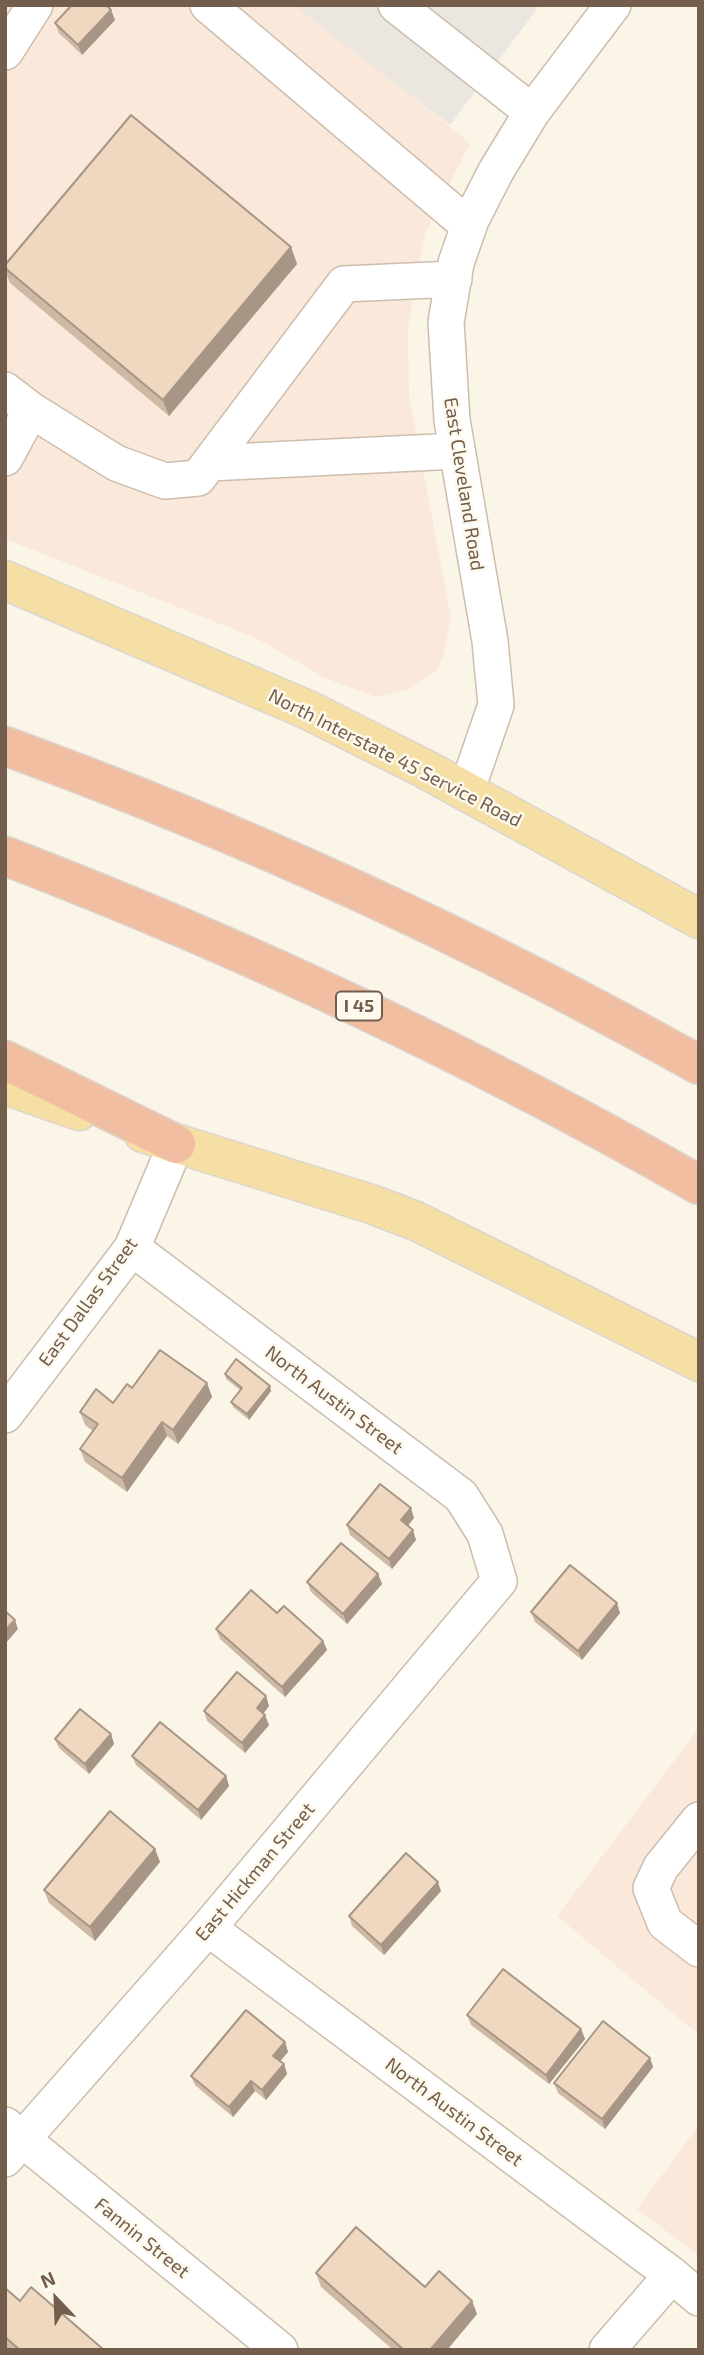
<!DOCTYPE html>
<html>
<head>
<meta charset="utf-8">
<style>
  body { margin:0 }
  #map { position:relative; width:704px; height:2355px; overflow:hidden; background:#fbf5e7; font-family:"Exo 2",sans-serif }
  canvas { display:block }
  .frame { position:absolute; inset:0; border:7px solid #735e4d; pointer-events:none }
  .north { position:absolute; left:21px; top:2264px; width:70px; height:70px; -webkit-text-stroke:5px #fef9ed; paint-order:stroke; rotate:337deg; font-size:19px; font-weight:700; line-height:28px; text-align:center; color:#735e4d }
  .north::after { content:''; display:block; margin:auto; width:24px; height:32px; background:#735e4d; clip-path:polygon(50% 0,100% 100%,50% 72%,0 100%) }
</style>
</head>
<body>
<div id="map">
<canvas width="704" height="2355"></canvas>
<div class="frame"></div>
<div class="north">N</div>
</div>
<script>
const ctx = document.querySelector('canvas').getContext('2d');
ctx.lineJoin = 'round';
function fill(path, color) { ctx.fillStyle = color; ctx.fill(path, 'evenodd'); }
function trace(path, color, width, dash) { ctx.strokeStyle = color; ctx.lineWidth = width; ctx.lineCap = dash ? 'butt' : 'round'; ctx.setLineDash(dash || []); ctx.stroke(path); }
function write(font, color, halo, rows, align = 'center') {
  ctx.font = font + ' "Exo 2",sans-serif'; ctx.lineWidth = 5; ctx.setLineDash([]); ctx.textBaseline = 'middle'; ctx.strokeStyle = halo; ctx.fillStyle = color; for (const [text, x, y, turn = 0] of rows) {
    ctx.save(); ctx.translate(x, y); ctx.rotate((+turn || 0) * Math.PI / 180); ctx.textAlign = isNaN(turn) ? turn : align; if (halo) ctx.strokeText(text, 0, 0); ctx.fillText(text, 0, 0); ctx.restore();
  }
}
fill(new Path2D(`
  M5 5H300L470 143 425 233 408 327 409 394 451 618 443 657 437 670 410 689 376 697 325 678 256 638 5 539Z
  M699 1728V2035L557 1916Z
  M699 2125V2256L637 2209Z`), '#fae8db');
fill(new Path2D(`
  M296 5H540L450 125 317 24Z`), '#ebe7e0');
const minor = new Path2D(`
  M208 5 469 226
  M396 5 532 112
  M5 52 35 5
  M5 390 31 410 116 463 165 481 198 478 344 284 454 279
  M5 458 31 410
  M209 463 457 451
  M466 792 496 705 490 641 452 420 446 322 456 263 471 220 496 171 532 112 613 5
  M5 1415 132 1248 176 1144
  M699 1820 661 1867 651 1888 665 1923 699 1949
  M208 1928 672 2275 699 2298
  M5 2125 280 2350
  M5 2159 208 1928 499 1581 485 1534 461 1496 132 1248
  M607 2350 672 2275`);
const major = new Path2D(`
  M5 580 308 710 425 769 699 919
  M5 1085 79 1111
  M143 1133 371 1204 416 1221 699 1362`);
const highway = new Path2D(`
  M5 746C244 833 477 940 699 1065
  M5 856C245 948 476 1057 699 1185
  M5 1060 176 1144`);
trace(minor, '#ccbeae', 38);
trace(major, '#dbd5d1', 41);
trace(highway, '#dbd5d1', 41);
trace(minor, '#fff', 35);
trace(major, '#f5dfa4', 38);
trace(highway, '#f1bea2', 38);
fill(new Path2D(`
  M111 10 115 20 82 55 59 33 55 23Z
  M291 247 297 264 169 416 10 283 5 271V265Z
  M225 1374 271 1391 249 1420 233 1407 231 1402 240 1390 226 1379Z
  M207 1383 212 1397 178 1444 167 1436 127 1492 85 1462 80 1449 93 1431 85 1425 80 1412 113 1403 132 1388Z
  M414 1518 408 1526 416 1540 392 1569 350 1535 347 1525Z
  M378 1574 382 1584 347 1624 311 1592 307 1582Z
  M531 1612 620 1613 582 1660 535 1622Z
  M277 1613 323 1641 327 1650 285 1697 220 1639 216 1629Z
  M266 1696 269 1706 263 1714 269 1725 245 1753 207 1721 204 1711Z
  M111 1734 114 1744 89 1774 59 1748 55 1739Z
  M132 1756 226 1776 229 1786 201 1820 136 1765Z
  M155 1849 160 1862 95 1941 49 1903 44 1890Z
  M441 1891 384 1955 352 1926 349 1916Z
  M467 2015 581 2029 585 2039 549 2084 471 2025Z
  M285 2042 288 2052 280 2061 284 2064 287 2074 266 2100 255 2091 233 2117 195 2085 191 2076Z
  M650 2058 653 2067 605 2129 558 2093 554 2083Z
  M316 2273 425 2287 472 2301 477 2314 447 2350H393L321 2287Z
  M5 2288 20 2301 104 2350H9L5 2347Z`), '#ceb9a5');
fill(new Path2D(`
  M111 10 115 20 82 55 78 45Z
  M291 247 297 264 169 416 163 400Z
  M207 1383 212 1397 178 1444 173 1430Z
  M270 1386 271 1391 249 1420 247 1414Z
  M162 1422 167 1436 127 1492 122 1478Z
  M411 1508 414 1518 404 1530 401 1520Z
  M413 1530 416 1540 392 1569 389 1559Z
  M378 1574 382 1584 347 1624 343 1614Z
  M617 1603 620 1613 582 1660 578 1651Z
  M15 1620 18 1629 5 1644V1630Z
  M323 1641 327 1650 285 1697 282 1687Z
  M266 1696 269 1706 260 1718 257 1708Z
  M265 1715 269 1725 245 1753 242 1743Z
  M111 1734 114 1744 89 1774 85 1764Z
  M226 1776 229 1786 201 1820 198 1810Z
  M155 1849 160 1862 95 1941 90 1927Z
  M438 1882 441 1891 384 1955 381 1945Z
  M581 2029 585 2039 549 2084 546 2075Z
  M285 2042 288 2052 276 2066 273 2056Z
  M650 2058 653 2067 605 2129 602 2119Z
  M284 2064 287 2074 266 2100 262 2090Z
  M251 2081 255 2091 233 2117 229 2107Z
  M472 2301 477 2314 447 2350H430Z`), '#a79686');
const building = new Path2D(`
  M72 5H106L111 10 78 45 55 23Z
  M131 115 291 247 163 400 5 268V265Z
  M160 1350 207 1383 173 1430 162 1422 122 1478 80 1449 98 1424 80 1412 96 1389 113 1403 127 1384 132 1388Z
  M236 1359 270 1386 247 1414 231 1402 242 1388 225 1374Z
  M380 1484 411 1508 401 1520 413 1530 389 1559 347 1525Z
  M341 1543 378 1574 343 1614 307 1582Z
  M570 1565 617 1603 578 1651 531 1612Z
  M251 1590 277 1613 284 1606 323 1641 282 1687 216 1629Z
  M5 1611 15 1620 5 1630Z
  M237 1672 266 1696 257 1708 265 1715 242 1743 204 1711Z
  M80 1709 111 1734 85 1764 55 1739Z
  M160 1722 226 1776 198 1810 132 1756Z
  M110 1811 155 1849 90 1927 44 1890Z
  M406 1853 438 1882 381 1945 349 1916Z
  M503 1969 581 2029 546 2075 467 2015Z
  M246 2010 285 2042 273 2056 284 2064 262 2090 251 2081 229 2107 191 2076Z
  M603 2021 650 2058 602 2119 554 2083Z
  M356 2227 425 2287 439 2271 472 2301 430 2350H404L316 2273Z
  M31 2287 104 2350H20L5 2337V2288L20 2301Z`);
fill(building, '#efd7c0');
trace(building, '#a79686', 2);
for (const [x, y, w] of [
  [359,1006,46]
]) { const box = new Path2D(); box.roundRect(x - w / 2, y - 14.5, w, 29, 5); ctx.fillStyle = '#fef9ed'; ctx.fill(box); trace(box, '#735e4d', 2); }
write('bold 18px', '#735e4d', null, [
  ["I 45",359,1006]
]);
write('19px', '#735e4d', '#fef9ed', [
  ["East Cleveland Road",464,484,81],
  ["North Interstate 45 Service Road",395,758,27],
  ["East Dallas Street",88,1302,-54],
  ["North Austin Street",334,1400,37],
  ["East Hickman Street",255,1872,-50],
  ["North Austin Street",454,2112,37],
  ["Fannin Street",142,2238,39]
]);
</script>
</body>
</html>
